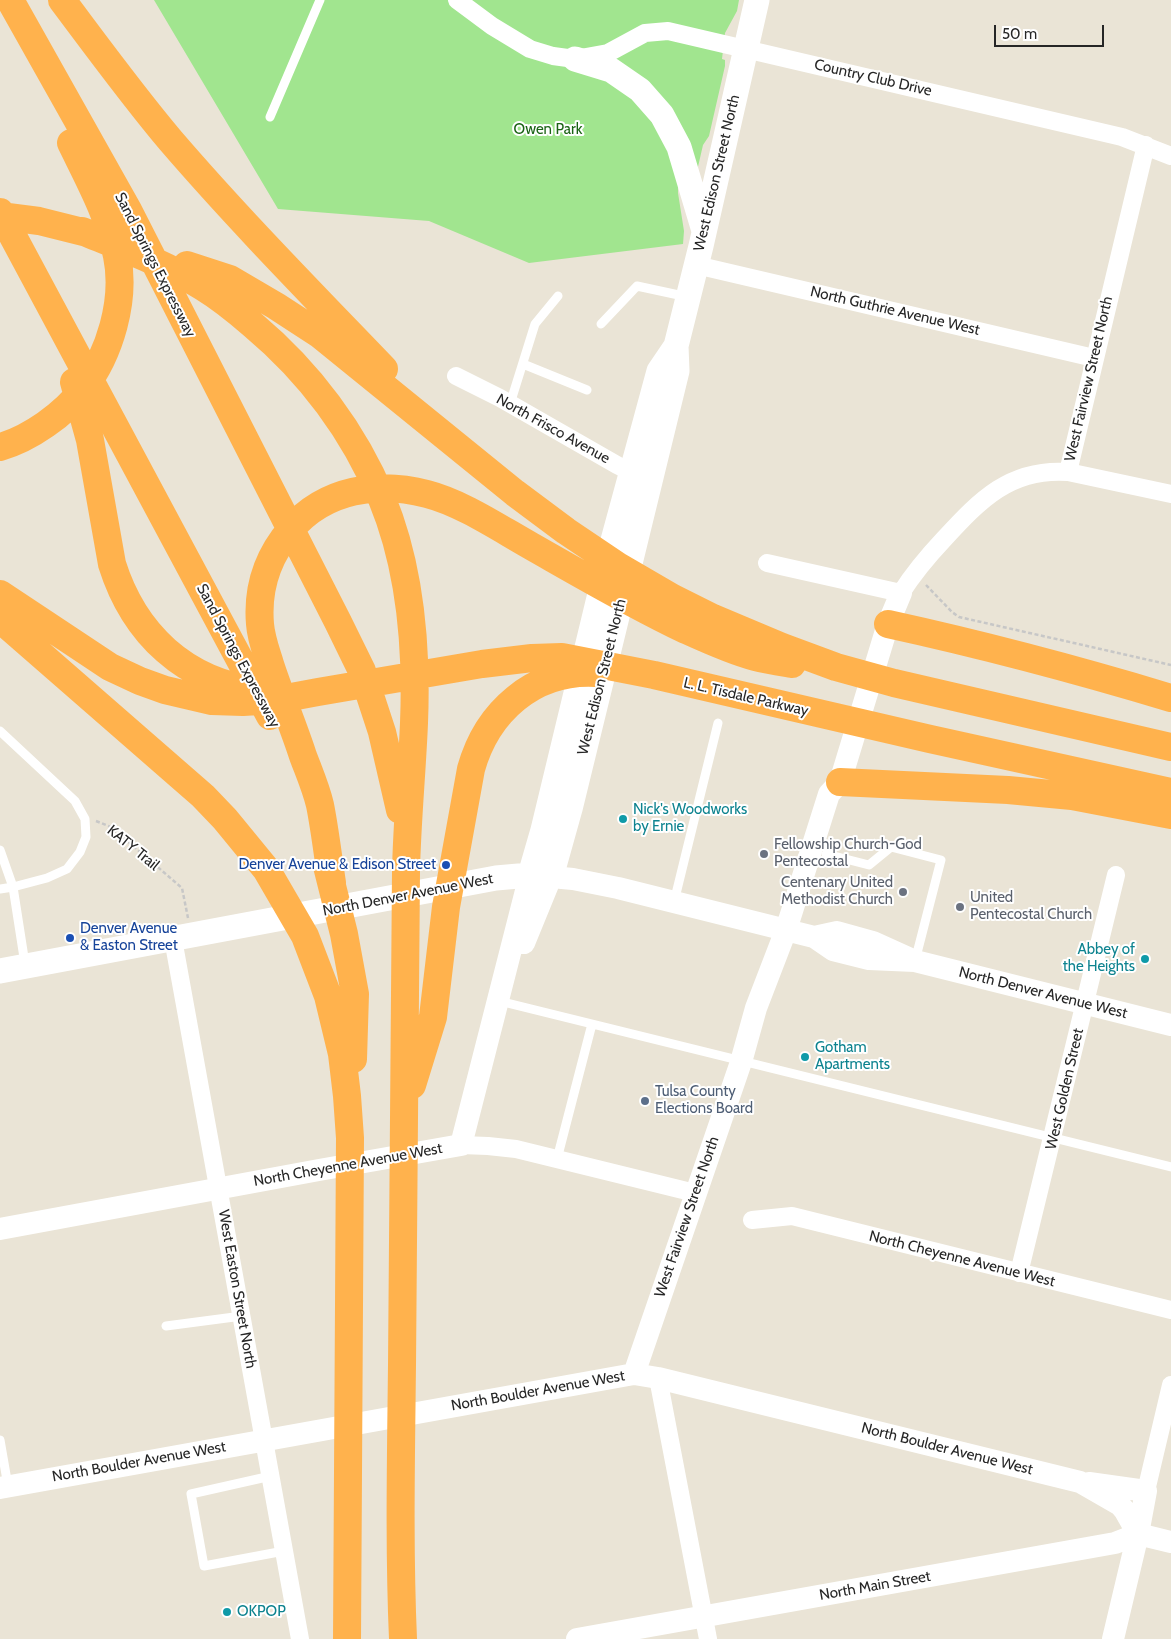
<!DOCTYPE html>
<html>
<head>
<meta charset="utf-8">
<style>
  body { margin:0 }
  #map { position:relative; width:1171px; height:1639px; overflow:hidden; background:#eae4d6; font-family:Cabin,sans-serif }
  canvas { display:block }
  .scale { position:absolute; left:994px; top:25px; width:110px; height:22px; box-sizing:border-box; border:2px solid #262626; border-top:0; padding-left:6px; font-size:15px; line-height:18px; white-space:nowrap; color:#262626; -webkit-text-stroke:4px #fff; paint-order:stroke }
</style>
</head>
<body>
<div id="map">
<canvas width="1171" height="1639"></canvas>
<div class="scale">50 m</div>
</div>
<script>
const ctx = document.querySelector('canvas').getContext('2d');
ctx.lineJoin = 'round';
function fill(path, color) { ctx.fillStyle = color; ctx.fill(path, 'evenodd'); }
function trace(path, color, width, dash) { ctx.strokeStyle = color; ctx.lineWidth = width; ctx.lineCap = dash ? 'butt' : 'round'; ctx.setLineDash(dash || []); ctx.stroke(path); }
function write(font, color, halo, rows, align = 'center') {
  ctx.font = font + ' Cabin,sans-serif'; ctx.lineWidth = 4; ctx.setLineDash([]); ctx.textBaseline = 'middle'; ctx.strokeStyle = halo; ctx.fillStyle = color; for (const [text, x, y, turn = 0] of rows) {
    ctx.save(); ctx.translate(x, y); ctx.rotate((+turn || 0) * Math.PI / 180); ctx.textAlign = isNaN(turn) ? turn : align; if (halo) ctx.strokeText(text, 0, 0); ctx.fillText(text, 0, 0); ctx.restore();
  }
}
fill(new Path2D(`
  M154 0H739L737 11 725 33 722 59 725 60V66L709 136 703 145 697 171 678 188V193L684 231 683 244 529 263 429 221 278 209Z`), '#a1e58f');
trace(new Path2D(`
  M926 585 952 612 959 617 1171 665
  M96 821 111 827 182 888 188 918`), '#c7c7c7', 2.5, [4, 2.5]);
trace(new Path2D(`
  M270 117 320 0
  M601 324 637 286 688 297
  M523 364 587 390
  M510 404 535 324 558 296
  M0 731 75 801 85 819 86 837 80 852 67 869 47 878 13 887 0 889
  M0 850 13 887 25 964
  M826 854 869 865 891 847 941 860 915 961
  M674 902 718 723
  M499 1001 1171 1167
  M557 1159 592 1024
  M166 1326 242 1316
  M0 1440 8 1486
  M271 1476 191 1494 204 1566 284 1551`), '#fff', 9);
trace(new Path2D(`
  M457 0 492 26 530 49 553 56 575 59 608 53 645 33 668 31 1122 137 1171 156
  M696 265 1094 358
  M456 376 500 398 617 465 641 477
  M1068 472 1146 145
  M767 563 901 593C913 574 928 556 944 539 980 500 1010 468 1068 472L1171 494
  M173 939 300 1639
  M461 1145 488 1146 516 1149 695 1193
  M752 1220 792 1216 1171 1310
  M1019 1273 1116 875
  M658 1378 708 1639
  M1146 1491 1171 1385`), '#fff', 18);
trace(new Path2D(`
  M814 937 837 932 873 942 915 961 1171 1025
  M524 943 551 877 573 879 618 888 814 937 833 950 869 959 915 961
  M0 1229 319 1170 461 1145 530 875
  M634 1374 741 1062 756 1008 786 930 829 794 840 782 888 624 901 593
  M1089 1483 1146 1491 1138 1534 1113 1639
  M0 1488 634 1374 658 1378 1080 1482 1120 1505 1125 1511 1138 1534
  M577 1639 1115 1543 1138 1534 1171 1542`), '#fff', 22);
trace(new Path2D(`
  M575 59 611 70 640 90 662 115 679 147 704 231
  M530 875 543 830 612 544 646 419 659 371 676 346
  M0 971 496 878 530 875 551 877 570 809 677 371 676 346 701 246 757 0`), '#fff', 25);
trace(new Path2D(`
  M10 0 128 210 338 622 362 671 382 732 400 810
  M62 0C98 48 133 96 171 141 239 220 312 294 384 369
  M0 212 270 716
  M0 216 39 221 99 236
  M82 231C123 248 165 264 203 287 221 298 237 311 253 325 309 372 354 432 382 499 411 569 417 648 414 723 412 772 407 822 406 871 405 1036 403 1200 402 1365 401 1456 399 1548 403 1639
  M187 265 230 279 276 306 319 334 515 493 566 531 618 566 673 598 713 618 782 647 836 667 894 683 1171 747
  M74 382 90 440 112 564C134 634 185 682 259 691
  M0 447C29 439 65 414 83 389 110 354 126 300 117 256 109 216 89 180 71 143
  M0 594 110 667 140 681 165 690 212 701 243 702 275 700 318 692 482 664 532 658 562 657 654 675 930 739 1171 792
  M0 619 203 796 225 819 266 869 305 936 328 996 342 1054 347 1096 350 1138 347 1639
  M888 624C984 645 1078 670 1171 698
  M840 782 1008 790 1072 796 1171 815
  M327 866 344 934 355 994 353 1059
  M332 883C328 857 325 830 320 805 316 788 309 772 303 756 293 725 280 695 270 664 266 651 261 638 260 624 257 588 267 557 291 529 325 489 378 481 427 494 462 503 499 528 531 546 582 575 633 605 686 630 708 640 732 651 755 657 767 660 780 662 792 664
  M412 1085 433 1017 446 907 471 769C487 712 533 670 595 673`), '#ffb24d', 28);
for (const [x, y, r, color] of [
  [623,819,5,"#0f9aa8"],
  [764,854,5,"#6b7280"],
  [446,865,5,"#1a4fb4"],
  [903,892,5,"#6b7280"],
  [960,907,5,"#6b7280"],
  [70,938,5,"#1a4fb4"],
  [1145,959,5,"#0f9aa8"],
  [805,1057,5,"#0f9aa8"],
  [645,1101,5,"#5c6f8a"],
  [227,1612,5,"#0f9aa8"]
]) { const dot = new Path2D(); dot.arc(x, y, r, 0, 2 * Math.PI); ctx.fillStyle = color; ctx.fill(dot); trace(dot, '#fff', 2); }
write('15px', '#262626', '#fff', [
  ["Country Club Drive",873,78,13],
  ["West Edison Street North",717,173,-77],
  ["Sand Springs Expressway",155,265,63],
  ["North Guthrie Avenue West",895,311,13],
  ["West Fairview Street North",1089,379,-77],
  ["North Frisco Avenue",553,429,29],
  ["Sand Springs Expressway",238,656,62],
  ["West Edison Street North",602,677,-76],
  ["L. L. Tisdale Parkway",746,697,13],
  ["KATY Trail",133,848,39],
  ["North Denver Avenue West",408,895,-11],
  ["North Denver Avenue West",1043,993,14],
  ["West Golden Street",1065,1089,-77],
  ["North Cheyenne Avenue West",348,1165,-10],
  ["West Fairview Street North",687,1217,-71],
  ["North Cheyenne Avenue West",962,1259,14],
  ["West Easton Street North",237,1289,80],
  ["North Boulder Avenue West",538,1391,-10],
  ["North Boulder Avenue West",947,1449,14],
  ["North Boulder Avenue West",139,1462,-10],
  ["North Main Street",875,1586,-10]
]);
write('15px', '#1b6415', '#fff', [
  ["Owen Park",548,130]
]);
write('15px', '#0d838f', '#fff', [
  ["Nick's Woodworks",633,810],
  ["by Ernie",633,827],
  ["Abbey of",1135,950,"right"],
  ["the Heights",1135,967,"right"],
  ["Gotham",815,1048],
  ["Apartments",815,1065],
  ["OKPOP",237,1612]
], 'left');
write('15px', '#5b616d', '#fff', [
  ["Fellowship Church-God",774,845],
  ["Pentecostal",774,862],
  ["Centenary United",893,883,"right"],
  ["Methodist Church",893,900,"right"],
  ["United",970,898],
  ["Pentecostal Church",970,915]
], 'left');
write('15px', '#164399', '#fff', [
  ["Denver Avenue & Edison Street",436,865],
  ["Denver Avenue",80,929,"left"],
  ["& Easton Street",80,946,"left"]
], 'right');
write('15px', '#4e5e75', '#fff', [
  ["Tulsa County",655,1092],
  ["Elections Board",655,1109]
], 'left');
</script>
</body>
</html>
